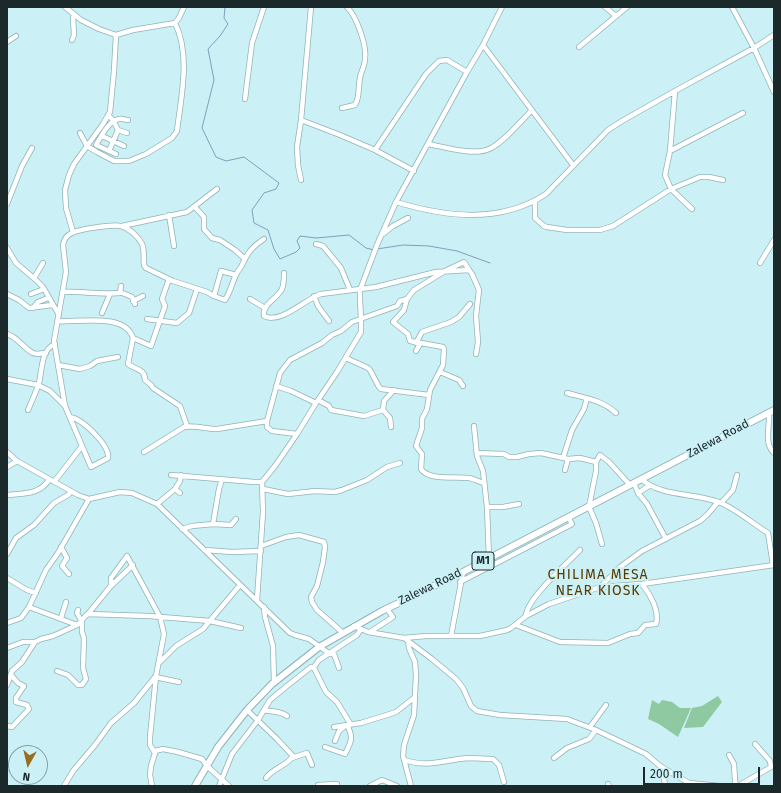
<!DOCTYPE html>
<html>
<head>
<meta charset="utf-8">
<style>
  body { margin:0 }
  #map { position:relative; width:781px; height:793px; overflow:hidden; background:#cbf1f6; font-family:"Fira Sans",sans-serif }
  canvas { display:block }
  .frame { position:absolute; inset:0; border:8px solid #1b292b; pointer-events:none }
  .north { position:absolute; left:8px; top:745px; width:40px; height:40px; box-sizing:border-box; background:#cbf1f6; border:1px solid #85a1a5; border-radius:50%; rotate:188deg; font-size:11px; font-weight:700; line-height:16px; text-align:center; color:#1b292b }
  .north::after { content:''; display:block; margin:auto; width:14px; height:18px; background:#996d1b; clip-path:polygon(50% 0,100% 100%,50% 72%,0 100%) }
  .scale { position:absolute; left:643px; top:767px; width:117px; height:18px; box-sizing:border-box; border:2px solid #1b292b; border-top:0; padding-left:5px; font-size:12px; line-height:14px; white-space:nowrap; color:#1b292b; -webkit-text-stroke:3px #cbf1f6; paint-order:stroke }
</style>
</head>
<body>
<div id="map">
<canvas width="781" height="793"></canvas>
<div class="frame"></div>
<div class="north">N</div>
<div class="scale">200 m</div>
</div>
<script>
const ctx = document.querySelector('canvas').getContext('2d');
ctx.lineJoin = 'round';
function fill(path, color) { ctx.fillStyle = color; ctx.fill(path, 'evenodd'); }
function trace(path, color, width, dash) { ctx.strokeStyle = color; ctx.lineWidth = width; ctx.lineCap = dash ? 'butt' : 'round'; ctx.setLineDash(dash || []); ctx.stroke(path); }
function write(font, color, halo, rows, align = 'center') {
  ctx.font = font + ' "Fira Sans",sans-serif'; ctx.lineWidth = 4; ctx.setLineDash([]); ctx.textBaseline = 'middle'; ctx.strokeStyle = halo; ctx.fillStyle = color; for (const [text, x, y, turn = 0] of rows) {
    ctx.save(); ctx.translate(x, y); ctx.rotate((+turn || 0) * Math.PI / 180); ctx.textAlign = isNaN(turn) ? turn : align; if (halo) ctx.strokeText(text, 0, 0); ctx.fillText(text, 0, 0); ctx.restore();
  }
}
fill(new Path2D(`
  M718 696 722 702 703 727 684 728 692 708 702 706Z
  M652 700 659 704 662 700 672 702 680 708H691L678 737 659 724 648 719Z`), '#8ec9a1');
trace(new Path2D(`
  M225 7 224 18 228 24 220 36 208 49 214 80 202 128 216 157 226 161 244 157 279 183 276 189 264 193 252 210 254 223 268 230 274 249 280 259 296 252 300 248 297 241 300 236 316 238 349 235 366 248 374 250
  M377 249 403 245 429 246 457 251 490 263`), '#839dbb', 1);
const minor = new Path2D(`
  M65 7 81 20 99 29 116 35 133 30 175 23 179 18 184 7
  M605 7 616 16
  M732 7 754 48 774 92
  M72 40 74 35 73 17 75 15
  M7 42 16 36
  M483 45 573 165
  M579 47 627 7
  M675 91 670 151 665 175 671 189 692 209
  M245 99 252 43 264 7
  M342 108 355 105C360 97 358 87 360 78 361 71 365 66 365 59 367 46 357 17 347 7
  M108 115 113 120 118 130 109 151
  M301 120 340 135 375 150 414 171
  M118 130 127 133
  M80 133 87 146 97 152 114 161H129L146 154 172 138 177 131C181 97 191 55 175 23
  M102 136 124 146
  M428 144C444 147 474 156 489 149 503 143 521 121 532 110
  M375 150 426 74 439 61 447 60 467 72
  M670 151 743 113
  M116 154 96 145C101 137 108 121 119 119 122 118 125 120 128 120
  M301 180 298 165 297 147 301 120 311 7
  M535 201V218L544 226 547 227 567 230H600L613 226 671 189 700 177H709L723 180
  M396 202C446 217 500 224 546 194L608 130 622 121 675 91 754 48 774 35
  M7 204 22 166 32 148
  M195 207 204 217V229L212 238 220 240 235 250 245 259
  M169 215 174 246
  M122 226 187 212 217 189
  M73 232 66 208 65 190 69 175 74 164 103 124 110 112 114 71 116 35
  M383 234 393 226 408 218
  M316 244 323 246 341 268 350 290
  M7 248 16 263 36 280 43 287 59 315
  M760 263 774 240
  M469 270 464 262 445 271 414 290 407 299 404 310 393 322 408 334 410 341 443 347 444 349 443 365 430 390 427 409 422 419V428L416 446 422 454 421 469C429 481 456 476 469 478 475 479 479 482 484 483
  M284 273C284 279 284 284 282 289 277 299 262 304 264 316 280 325 305 299 321 294L376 287 436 272 469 270 472 274 479 290 476 316 478 342 476 354
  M34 278 43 263
  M63 292C82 291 101 295 120 293L121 286
  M120 292 132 297 135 304
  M7 294 19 300 29 308 52 305
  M31 294 44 289
  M214 296 221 271 236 275
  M314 296 318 306 329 321
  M250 299 265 308
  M133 301 143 296
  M33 308 38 302 48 298
  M102 313 110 294
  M147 319 177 323 189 313 197 289
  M58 321C78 323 125 312 133 338L128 364C135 370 145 368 145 380L151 385 153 388 180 406 187 426
  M7 334C18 337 23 348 33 353 36 355 42 353 46 353
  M133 338 151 346 165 306 162 299 169 279
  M416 343 422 332 451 322 459 317 470 304
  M416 351 420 344
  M346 358 368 368 370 370 379 387 381 389 429 395
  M58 365 80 369 90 366 97 361 118 357
  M440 372 459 380 463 386
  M7 379 38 385 50 391 65 406 91 467 108 458C110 446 83 419 70 417
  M276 386 291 391 316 403
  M567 393C585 398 602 400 616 413
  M318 400 329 406 331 410 364 416 383 410 384 401 394 390
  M65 406 54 341 66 272 63 245C64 239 67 235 72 233 79 229 114 224 121 226 129 228 138 236 142 244 145 251 143 258 144 265L146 268 173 281 207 292 214 296 225 300C231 291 232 282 237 273 238 270 241 268 242 265 248 252 252 247 264 239
  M28 410C32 401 36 392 39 383 42 371 41 349 55 344
  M383 410 390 418 391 427
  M769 412C770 422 766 436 769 445 770 448 772 451 774 453
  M474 426 477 456 483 471 487 507 489 558
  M297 434 272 431 267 427V421L280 373 290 360 322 343 332 335 341 331 352 322 397 306 400 301 407 299
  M7 452 17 461 78 495 89 499 120 492 132 493 157 504 290 633 295 635 309 639 330 654H334L339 668
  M144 452 184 427C195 425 206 429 217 429L267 421
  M477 453 504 454 509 457H517L529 454 541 453 568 459
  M563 458 572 430 584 409 587 398
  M7 467 17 461
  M565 470 568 459 580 458 596 462
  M171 475 254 482H262
  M641 479C663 498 695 492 721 503 734 508 755 525 768 533L773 565
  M54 482 82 446
  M634 483 638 493 647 504 666 539
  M263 489 288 494 315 491 335 492 342 490 367 480 387 467 400 463
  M180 493 175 489 180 481 181 475
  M638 493 649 486
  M7 495C23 493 39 495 49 480
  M721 503 733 490 737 475
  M157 504 175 489
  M487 507H503L519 504
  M213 524 231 525 236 519
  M182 529 192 526 213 524 219 489 222 479
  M602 544 596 523 589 507 596 471V462L600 455 609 462 630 485
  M261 546 286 537 299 535 324 542 325 547 323 562 317 586 311 597 312 602 317 610 342 632
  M61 547 67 558 62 566 69 574
  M205 550 232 552 261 551
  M7 554 16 538 34 525 54 503 68 495 71 492
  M7 578 27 590 36 593
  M460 582 572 524 568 517
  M111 586V578L127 556 160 617 164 634 156 676 150 737V745L155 753 151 766 150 775 152 786
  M600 587 620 567 642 551 700 521 707 515 718 502
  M257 600 263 512 262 482 275 466 297 434 316 403 337 372 361 332V319L360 300V290L377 245 396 202 467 72 483 45 502 7
  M29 607 77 625C82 622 83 617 88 614L149 616 210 621 241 628
  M264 607 265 617 273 646 274 682
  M88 614 110 587 133 565
  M526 616C526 599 568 563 580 550
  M61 618 66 602
  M7 623 21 618 29 607 46 570 58 553 89 499
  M516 625 560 642 608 643 630 634 638 633 645 625 656 624C660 611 650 594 642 584
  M354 626 368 632 404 638 426 636H480L507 630 511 628 526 616 549 604 600 587 642 584 774 565
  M370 632 393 617 387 609
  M451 636 463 572
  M404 638 432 659 456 679 463 688 471 706 477 711 500 715 567 719 596 730 646 754 660 766 689 783 720 786
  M408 640 409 648 415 662 416 675 414 715 404 745 403 756 411 786
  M7 648 23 642H35
  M158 664 176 646 203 629 240 585
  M314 667 319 660 357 635 361 629
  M57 671 68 675 78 685H82L86 679 83 668 84 638 82 632V622L77 613 78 610
  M155 677 179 682
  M7 685 12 671 22 662 35 642 41 639 53 636 77 625
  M247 710 277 739 293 756C287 766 273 768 266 778
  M264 710C272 712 281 711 287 716
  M7 726 12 727 29 709 27 705 16 702V698L24 686 18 683 11 675
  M334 727 361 723 390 714 396 712 415 697
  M590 727 606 705
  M335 741 339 731 345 726
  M325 747 345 754C351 742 354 738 347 725
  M155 751 163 749 178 752 202 759 207 766 229 786
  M729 755 734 764 735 781 736 784 738 785
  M292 758 307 753 312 765
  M554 758 567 748 589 739 596 730
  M404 760C430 768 442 760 468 758 476 758 485 759 493 759L499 765 504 782
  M660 766 664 777 665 786
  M7 768H11
  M608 784 609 786
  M318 785 337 784V786
  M64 786 73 771 95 745 111 723 134 703 155 677
  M219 786 232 754 258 720 270 700 287 686 311 667 314 668 326 692 337 702 351 725
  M370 786 382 780 397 786
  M738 786 771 767 770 761 755 744`);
const highway = new Path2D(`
  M195 786 218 747 247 710 272 684 319 647 382 611 463 572 774 410`);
trace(minor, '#8fb3b8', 6);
trace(highway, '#8fb3b8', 8);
trace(minor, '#fff', 4.5);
trace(highway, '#fff', 6);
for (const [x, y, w] of [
  [483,561,22]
]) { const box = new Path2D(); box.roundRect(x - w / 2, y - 9, w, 18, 3); ctx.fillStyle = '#cbf1f6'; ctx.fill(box); trace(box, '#1b292b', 1); }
write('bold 11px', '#1b292b', null, [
  ["M1",483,561]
]);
write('12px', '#1b292b', '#cbf1f6', [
  ["Zalewa Road",718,439,-28],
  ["Zalewa Road",430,587,-26]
]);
ctx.letterSpacing = '1px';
write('14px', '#583a00', '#cbf1f6', [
  ["CHILIMA MESA",598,575],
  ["NEAR KIOSK",598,591]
]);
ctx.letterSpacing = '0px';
</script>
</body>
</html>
